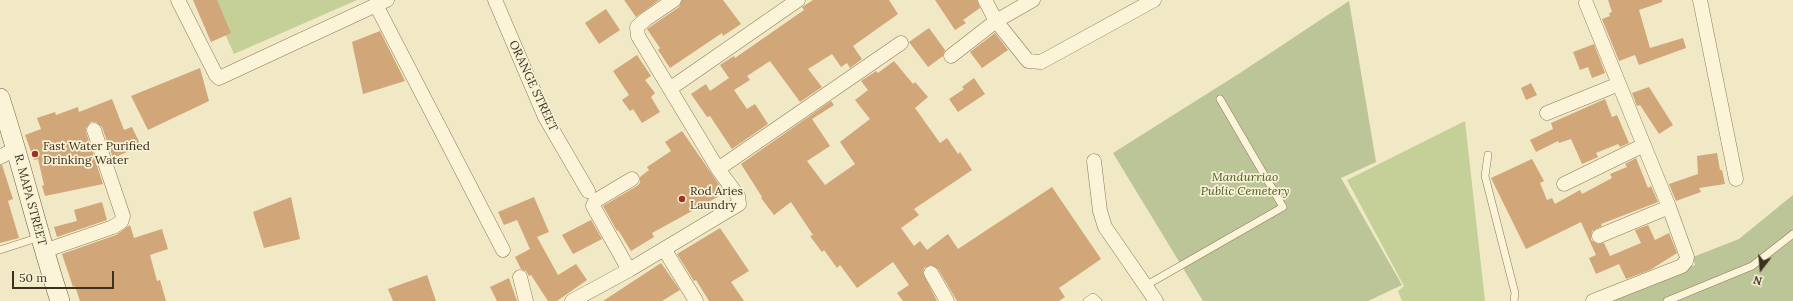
<!DOCTYPE html>
<html>
<head>
<meta charset="utf-8">
<style>
  body { margin:0 }
  #map { position:relative; width:1793px; height:301px; overflow:hidden; background:#f1e8c5; font-family:Lora,serif }
  canvas { display:block }
  .north { position:absolute; left:1741px; top:249px; width:40px; height:40px; -webkit-text-stroke:3px #f8f1d5; paint-order:stroke; rotate:196deg; font-size:11px; font-weight:700; line-height:16px; text-align:center; color:#3d301e }
  .north::after { content:''; display:block; margin:auto; width:14px; height:18px; background:#3d301e; clip-path:polygon(50% 0,100% 100%,50% 72%,0 100%) }
  .scale { position:absolute; left:12px; top:271px; width:102px; height:18px; box-sizing:border-box; border:2px solid #3d301e; border-top:0; padding-left:5px; font-size:12px; line-height:14px; white-space:nowrap; color:#3d301e; -webkit-text-stroke:3px #f8f1d5; paint-order:stroke }
</style>
</head>
<body>
<div id="map">
<canvas width="1793" height="301"></canvas>
<div class="north">N</div>
<div class="scale">50 m</div>
</div>
<script>
const ctx = document.querySelector('canvas').getContext('2d');
ctx.lineJoin = 'round';
function fill(path, color) { ctx.fillStyle = color; ctx.fill(path, 'evenodd'); }
function trace(path, color, width, dash) { ctx.strokeStyle = color; ctx.lineWidth = width; ctx.lineCap = dash ? 'butt' : 'round'; ctx.setLineDash(dash || []); ctx.stroke(path); }
function write(font, color, halo, rows, align = 'center') {
  ctx.font = font + ' Lora,serif'; ctx.lineWidth = 3.5; ctx.setLineDash([]); ctx.textBaseline = 'middle'; ctx.strokeStyle = halo; ctx.fillStyle = color; for (const [text, x, y, turn = 0] of rows) {
    ctx.save(); ctx.translate(x, y); ctx.rotate((+turn || 0) * Math.PI / 180); ctx.textAlign = isNaN(turn) ? turn : align; if (halo) ctx.strokeText(text, 0, 0); ctx.fillText(text, 0, 0); ctx.restore();
  }
}
fill(new Path2D(`
  M210 0H357L234 54Z
  M1465 121 1485 301H1402L1398 291 1404 286 1347 180Z`), '#c4d098');
fill(new Path2D(`
  M1349 1 1376 162 1341 178 1402 285 1368 301H1203L1113 153 1240 73Z
  M1793 195V301H1606L1695 265 1693 257 1739 239Z`), '#bbc597');
fill(new Path2D(`
  M193 0H217L231 33 211 42Z
  M624 0H659L636 17Z
  M682 0H723L741 24 723 36 722 33 670 68 658 50 660 48 647 29 679 7Z
  M813 0H889L898 14 853 46 862 59 850 68 847 63 841 67 832 54 808 69 822 87 800 102 770 61 747 76 750 80 734 90 747 109 755 104 768 124 732 149 710 116 707 117 691 94 706 84 710 91 729 78 720 65 734 56 735 58 804 10 802 7Z
  M935 0H977L980 8 963 20 966 23 955 30Z
  M1608 0H1662V2L1639 10 1650 48 1683 38 1686 48 1639 65 1635 55 1619 61 1602 19 1610 16 1609 13 1612 12Z
  M606 9 620 30 599 44 585 23Z
  M929 28 945 50 943 56 928 67 909 42Z
  M380 31 405 81 363 94 352 42Z
  M995 33 1008 50 982 68 970 52Z
  M1594 44 1605 73 1592 78 1588 67 1580 70 1573 52Z
  M637 55 651 76 645 80 655 93 651 97 660 112 642 123 633 109 630 111 622 100 629 95 613 71Z
  M894 61 913 84 915 82 928 97 915 108 940 143 947 138 958 154 960 152 972 170 914 209 919 215 901 228 914 246 920 241 927 250 948 234 958 249 1052 187 1101 259 1059 288 1065 297 1059 301H957L938 269 931 265 924 268 923 273 937 301H903L897 293 909 285 893 262 857 288 840 265 837 268 824 250 822 252 810 236 813 235 791 202 774 215 761 198 762 197 741 164 831 101 834 105 812 119 830 146 807 161 825 185 855 164 840 142 870 119 855 100 868 90 861 81 876 71 878 73Z
  M200 68 209 101 148 130 131 96Z
  M974 78 985 94 958 112 949 99 964 89 962 87Z
  M1531 83 1537 95 1526 100 1521 88Z
  M1649 87 1673 125 1659 134 1640 105 1637 106 1632 93Z
  M112 99 124 130 132 127 141 146 113 158 102 127 96 122H91L86 128V132L103 184 45 196 42 186 44 185 38 159 34 160 25 135 41 129 37 118 55 112 56 115 78 107 79 112Z
  M1605 99 1612 117 1617 115 1629 143 1620 147 1618 144 1596 153 1598 157 1582 164 1571 139 1559 143 1558 141 1536 152 1530 140 1553 129 1551 123Z
  M682 131 725 193 652 233 654 237 631 251 618 230 617 231 603 206 637 186 640 183V177L649 170 647 167 671 151 665 142Z
  M1717 153 1720 170H1722L1725 184 1699 188 1701 192 1676 201 1669 184 1698 174 1697 156Z
  M1636 158 1648 188 1651 186 1658 202 1601 224 1602 226 1592 231 1591 240 1598 244 1604 243 1610 256 1641 243 1635 230 1648 225 1655 240 1669 233 1677 253 1650 270 1626 279 1619 264 1596 274 1589 258 1596 255 1581 222 1526 249 1491 178 1532 159 1544 181 1540 183 1547 200 1552 198 1555 204 1580 190 1582 194 1612 178 1610 174 1627 167 1625 164Z
  M0 165H2L13 199 8 201 19 238 0 243Z
  M291 197 300 239 264 248 253 212Z
  M534 197 549 232 537 237 558 275 576 264 587 280 557 301H548L531 275 529 276 526 271 521 269 515 257 530 249 517 220 504 225 498 212Z
  M102 202 107 220 57 237 54 227 77 221 74 210Z
  M591 220 602 239 573 254 562 235Z
  M130 225 134 238 162 229 168 249 150 255 157 281 160 280 166 301H80L75 286 73 287 62 254 116 235Z
  M720 228 749 271 731 282 744 301H709L696 280 694 281 677 254Z
  M661 263 680 290 662 301H603Z
  M427 275 436 301H393L388 289Z
  M509 278 517 301H497L490 287Z`), '#d1a678');
const service = new Path2D(`
  M1488 155 1485 176 1515 293 1514 301
  M0 250 40 237
  M1145 286 1283 207 1220 99
  M1087 301 1093 297 1098 301
  M1667 301 1752 266 1793 234`);
const minor = new Path2D(`
  M178 0 216 75 219 78 387 0
  M495 0 545 117 588 191
  M985 0 996 21 1028 61 1041 62 1154 0
  M1700 0 1736 179
  M1586 3 1669 207 1687 257 1686 261 1682 266 1593 301
  M376 5 503 250
  M951 56 996 21 1033 0
  M671 88 798 0
  M1547 113 1619 84
  M0 157 17 148
  M1094 161 1100 211 1105 227 1156 301
  M718 169 901 43
  M1564 184 1644 145
  M1599 236 1669 207
  M664 249 696 301
  M44 251 113 227 121 222 123 216 94 130
  M629 270 593 206 595 201 632 179
  M931 273 947 301
  M520 277 526 301
  M572 301 629 270 739 204 738 196 718 169 638 36 637 27 646 19 674 0`);
const secondary = new Path2D(`
  M0 98C22 165 38 234 60 301`);
trace(service, '#8d7a59', 8);
trace(minor, '#8d7a59', 15);
trace(secondary, '#6f5b3d', 20);
trace(service, '#fbf4d9', 7);
trace(minor, '#fbf4d9', 14);
trace(secondary, '#fbf4d9', 19);
for (const [x, y, r, color] of [
  [35,154,4,"#a03025"],
  [682,199,4,"#a03025"]
]) { const dot = new Path2D(); dot.arc(x, y, r, 0, 2 * Math.PI); ctx.fillStyle = color; ctx.fill(dot); trace(dot, '#f8f1d5', 1.5); }
write('12px', '#3d301e', '#f8f1d5', [
  ["ORANGE STREET",533,86,65],
  ["R. MAPA STREET",30,200,75]
]);
write('12px', '#3d301e', '#f8f1d5', [
  ["Fast Water Purified",43,147],
  ["Drinking Water",43,161],
  ["Rod Aries",690,192],
  ["Laundry",690,206]
], 'left');
write('italic 12px', '#475a24', '#f8f1d5', [
  ["Mandurriao",1245,178],
  ["Public Cemetery",1245,192]
]);
</script>
</body>
</html>
